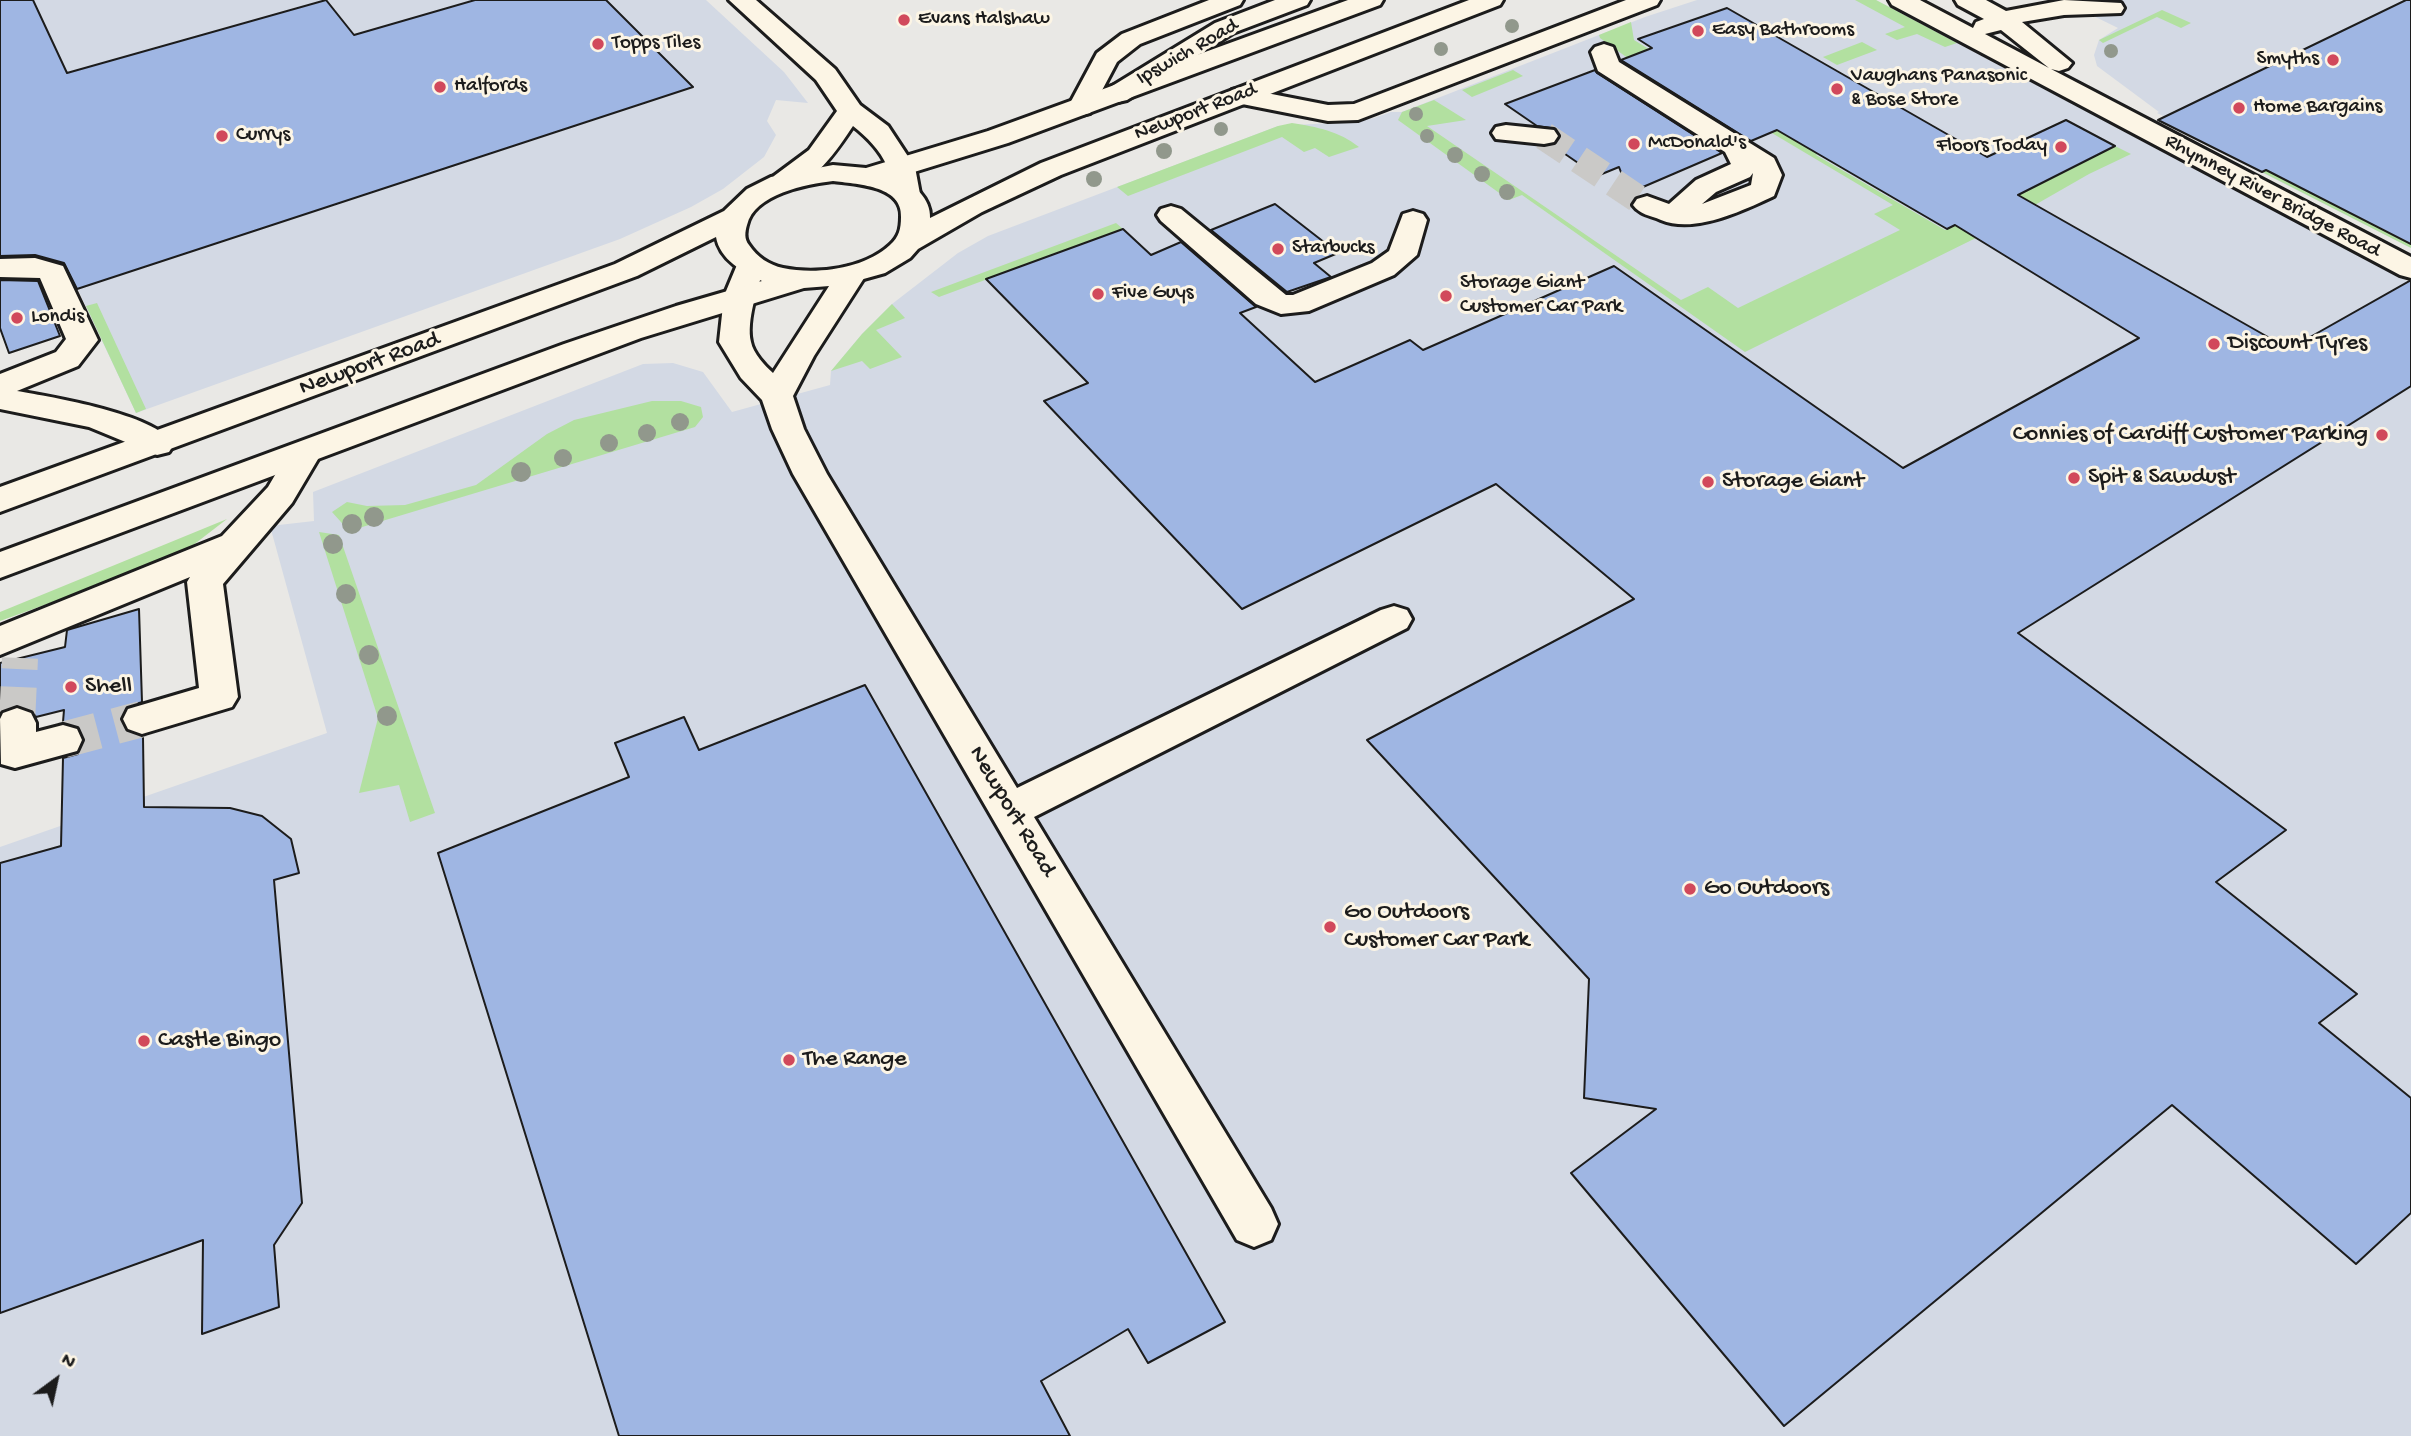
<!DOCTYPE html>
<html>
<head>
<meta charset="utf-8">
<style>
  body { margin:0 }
  #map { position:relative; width:2411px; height:1436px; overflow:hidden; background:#e9e8e5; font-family:"Gochi Hand",sans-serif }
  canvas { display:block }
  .north { position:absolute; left:21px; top:1345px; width:70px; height:70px; -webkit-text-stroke:5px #fcf5e5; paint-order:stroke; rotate:33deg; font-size:19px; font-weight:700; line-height:28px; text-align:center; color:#1c1c1c }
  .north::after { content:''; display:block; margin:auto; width:24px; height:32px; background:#1c1c1c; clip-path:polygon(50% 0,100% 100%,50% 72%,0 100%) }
</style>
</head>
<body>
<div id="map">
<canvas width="2411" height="1436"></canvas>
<div class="north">N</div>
</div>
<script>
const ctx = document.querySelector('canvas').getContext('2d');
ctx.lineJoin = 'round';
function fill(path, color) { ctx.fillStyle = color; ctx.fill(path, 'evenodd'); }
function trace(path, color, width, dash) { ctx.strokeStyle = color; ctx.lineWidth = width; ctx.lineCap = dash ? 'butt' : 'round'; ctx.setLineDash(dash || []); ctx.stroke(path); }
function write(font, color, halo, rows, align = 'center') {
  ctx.font = font + ' "Gochi Hand",sans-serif'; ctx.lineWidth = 6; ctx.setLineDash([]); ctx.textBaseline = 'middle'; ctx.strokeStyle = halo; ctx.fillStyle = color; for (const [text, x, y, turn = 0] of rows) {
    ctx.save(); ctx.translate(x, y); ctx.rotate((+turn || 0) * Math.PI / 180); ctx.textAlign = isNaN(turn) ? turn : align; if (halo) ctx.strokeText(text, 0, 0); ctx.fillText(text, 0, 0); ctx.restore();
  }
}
fill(new Path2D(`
  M0 0H706L784 72 808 103 776 100 767 121 776 135 764 157 723 189 691 207 620 239 136 413 65 262 46 243 0 257Z
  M1697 0H1876L2411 283V1436H0V847L327 733 270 526 314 521 313 492 643 364 673 363 703 372 732 412 830 385 831 371 862 334 892 304 958 253 988 236 1278 126 1348 122 1374 118 1391 112H1402L1645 17Z
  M2061 0H2411V248L2174 128 2180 124 2157 113 2159 112 2097 66 2094 55 2099 40 2118 28Z`), '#d3d9e4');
fill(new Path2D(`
  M1855 0H1876L1957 43 1945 47 1917 34 1897 40 1885 34 1905 27Z
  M2162 10 2191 23 2181 28 2157 17 2103 43 2099 40Z
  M1631 22 1634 40 1819 153 1816 155 1945 230 2115 146 2131 154 2089 174 1986 233 1745 352 1522 195 1509 200 1398 120 1402 112 1434 100 1466 120 1427 126 1681 300 1708 287 1738 308 1900 230 1874 214 1893 205 1639 54 1629 59 1600 38 1599 35Z
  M1862 42 1877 50 1837 65 1823 57Z
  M1513 70 1523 76 1472 97 1462 90Z
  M1292 123C1317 127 1339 131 1359 147L1329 157 1315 148 1304 152 1282 137 1128 196 1117 187 1278 126Z
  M2266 170 2411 244V248L2262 172Z
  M1116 223 1123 229 939 297 931 292Z
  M97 303 146 409 136 413 86 306Z
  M892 304 905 318 876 330 902 357 870 369 862 361 831 371 862 334Z
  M652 401H681L701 407 703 417 695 427 349 531 332 512 347 502 367 506 405 505 476 485 547 434 574 420Z
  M227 519 192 546 97 586 0 621V612Z
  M319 532 339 535 435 813 410 822 399 785 359 793 378 718Z`), '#b2e0a0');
const building = new Path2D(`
  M0 0H33L67 73 326 0 354 35 475 0H606L693 87 77 289 64 263 35 255 0 256Z
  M2406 0H2411V244L2266 170 2262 172 2158 120Z
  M1727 8 1987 157 2066 120 2115 146 2018 195 2289 349 2411 280V386L2018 633 2286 830 2216 882 2357 994 2319 1023 2411 1098V1213L2356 1264 2172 1105 1784 1426 1571 1173 1656 1109 1584 1098 1589 979 1367 740 1634 599 1496 484 1242 609 1044 401 1088 383 986 279 1123 229 1151 255 1181 242 1256 307 1240 313 1315 382 1410 340 1423 350 1614 266 1903 468 2139 338 1955 225 1947 229 1777 130 1751 141 1621 60 1652 48 1638 39Z
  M1595 70 1597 73 1722 153 1629 193 1619 167 1597 176 1552 145 1560 137 1556 129 1537 126 1505 104Z
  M1275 204 1338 253 1314 263 1331 277 1287 292 1211 230Z
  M0 280 38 281 60 336 9 353 0 328Z
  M139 609 142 702 126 708 121 720 127 731 143 737 144 807 230 808 262 816 291 839 299 873 274 880 302 1203 274 1245 279 1307 202 1334 203 1240 0 1313V863L61 846 63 758 78 754 84 741 79 728 63 722 64 710 36 717 32 711 16 706 0 713V663L65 647 67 630Z
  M865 685 1225 1322 1148 1363 1128 1329 1041 1381 1070 1436H619L438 853 629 777 615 743 684 717 699 750Z`);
fill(building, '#9fb6e3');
trace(building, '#1c1c1c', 2);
trace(new Path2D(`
  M1544 136 1647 205`), '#cac9c7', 28, [28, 14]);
trace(new Path2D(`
  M17 723 20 658
  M63 740 142 719`), '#cac9c7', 36, [36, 18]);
const minor = new Path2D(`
  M729 0H756L835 69 860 105 888 126 915 167 920 194 916 200 906 203 896 200C889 190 891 178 887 166 880 150 867 137 853 126 837 150 807 196 774 188L770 182 774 176 809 150 837 111 816 80Z
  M1209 0H1243L1240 5 1140 44 1117 62 1090 113 1081 115 1072 113 1068 107 1097 53 1122 34Z
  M1275 0H1310L1307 5 1233 33 1127 100 1118 102 1109 100 1105 94 1109 88 1215 23Z
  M1626 0H1660L1657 5 1358 120 1328 121 1232 102 1228 96 1232 90 1241 88 1328 105 1354 104Z
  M1889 0H1920L1973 28 1976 22 1984 19 1958 5 1955 0H1986L2006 11 2064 0 2121 3 2124 8 2121 13 2064 15 2022 22 2072 63 2068 68 2059 71 2051 69 2411 257V278L2400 275 1892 5ZM2001 30 2049 68 1985 34Z
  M1604 44 1613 47 1619 62 1774 158 1782 175 1774 196C1742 211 1694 234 1661 220 1650 215 1640 215 1633 205L1637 199 1647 196 1669 204 1696 180 1731 164 1725 152 1598 71 1591 52 1595 47ZM1753 173 1751 185 1702 204 1716 192 1750 177Z
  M1506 125 1554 130 1558 136 1554 142 1544 144 1496 139 1492 133 1496 127Z
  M1171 206 1181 209 1286 295H1293L1372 263 1389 251 1403 214 1413 211 1423 214 1427 220 1417 255 1394 275 1309 311 1281 314 1256 304 1161 221 1157 215 1161 209Z
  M750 257 761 260 765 266C758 285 746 322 751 342 753 353 765 366 773 373L840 269 851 266 862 269 866 275 814 356 793 396 804 429 827 474 1017 788 1381 610 1394 606 1407 610 1412 619 1407 628 1034 817 1271 1208 1278 1224 1271 1240 1254 1247 1237 1240 793 474 772 429 762 400 741 378 719 342 724 296 739 260Z
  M35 258 63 266 98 340 78 366 17 391C52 397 155 414 174 444L169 452 157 455 89 427 0 409V374L56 352 66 339 40 278 0 277V259Z
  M304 443 316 446 321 454 292 503 223 584 238 697 232 707 142 734 128 729 123 719 128 709 199 688 187 582 190 577 0 655V626L222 536 268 487 292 446Z
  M17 708 31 713 36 723V732L63 725 77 729 82 740 77 751 15 768 1 764 0 719 3 713Z`);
const major = new Path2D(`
  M1348 0H1383L1380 5 1008 143 898 177C914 184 931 199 930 218L1041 163 1469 0H1503L1500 5 1061 175 982 212 918 249 910 258 885 273 842 285 804 288 641 338 0 578V552L564 344 676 306 762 281C743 272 720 260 716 237L637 276 0 512V487L615 264 724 211 747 189 771 177 833 165 866 168 988 131ZM833 181C855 184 903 185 901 217 901 229 899 237 890 245 864 269 816 275 783 268 769 265 757 257 749 245 744 239 745 232 747 225 754 194 807 184 833 181Z`);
trace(minor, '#1c1c1c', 6);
trace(major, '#1c1c1c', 6);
fill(minor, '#fcf5e5');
fill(major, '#fcf5e5');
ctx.fillStyle = '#91988c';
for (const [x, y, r] of [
  [1512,26,7],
  [1441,49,7],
  [2111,51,7],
  [1416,114,7],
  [1221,129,7],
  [1427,136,7],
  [1164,151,8],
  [1455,155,8],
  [1482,174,8],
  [1094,179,8],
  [1507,192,8],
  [680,422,9],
  [647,433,9],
  [609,443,9],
  [563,458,9],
  [521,472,10],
  [374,517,10],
  [352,524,10],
  [333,544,10],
  [346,594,10],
  [369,655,10],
  [387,716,10]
]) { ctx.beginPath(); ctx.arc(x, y, r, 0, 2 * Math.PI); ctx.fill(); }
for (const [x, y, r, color] of [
  [904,20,7,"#d1495b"],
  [1698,31,7,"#d1495b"],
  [598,44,7,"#d1495b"],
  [2333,60,7,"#d1495b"],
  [440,87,7,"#d1495b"],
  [1837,89,7,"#d1495b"],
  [2239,108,7,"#d1495b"],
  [222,136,7,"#d1495b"],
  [1634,144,7,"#d1495b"],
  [2061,147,7,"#d1495b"],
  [1278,249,7,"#d1495b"],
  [1098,294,7,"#d1495b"],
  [1446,296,7,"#d1495b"],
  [17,318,7,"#d1495b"],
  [2214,344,7,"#d1495b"],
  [2382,435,7,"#d1495b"],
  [2074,478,7,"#d1495b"],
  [1708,482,7,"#d1495b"],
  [71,687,7,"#d1495b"],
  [1690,889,7,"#d1495b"],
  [1330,927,7,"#d1495b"],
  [144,1041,7,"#d1495b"],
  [789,1060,7,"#d1495b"]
]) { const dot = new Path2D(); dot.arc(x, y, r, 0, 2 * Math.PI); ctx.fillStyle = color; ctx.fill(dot); trace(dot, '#fcf5e5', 2.5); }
write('21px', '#1c1c1c', '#fcf5e5', [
  ["Evans Halshaw",918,20],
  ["Easy Bathrooms",1712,31],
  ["Topps Tiles",612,44],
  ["Smyths",2319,60,"right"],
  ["Vaughans Panasonic",1851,77],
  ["& Bose Store",1851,101],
  ["Halfords",454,87],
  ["Home Bargains",2253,108],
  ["Currys",236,136],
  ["McDonald's",1648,144],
  ["Floors Today",2047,147,"right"],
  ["Starbucks",1292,249],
  ["Storage Giant",1460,284],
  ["Customer Car Park",1460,308],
  ["Five Guys",1112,294],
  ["Londis",31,318]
], 'left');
write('21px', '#1c1c1c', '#fcf5e5', [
  ["Ipswich Road",1188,53,-30],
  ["Newport Road",1196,113,-21],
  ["Rhymney River Bridge Road",2272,197,28]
]);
write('24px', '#1c1c1c', '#fcf5e5', [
  ["Discount Tyres",2228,344],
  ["Connies of Cardiff Customer Parking",2368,435,"right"],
  ["Spit & Sawdust",2088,478],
  ["Storage Giant",1722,482],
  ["Shell",85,687],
  ["Go Outdoors",1704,889],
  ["Go Outdoors",1344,913],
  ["Customer Car Park",1344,941],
  ["Castle Bingo",158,1041],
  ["The Range",803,1060]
], 'left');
write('24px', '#1c1c1c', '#fcf5e5', [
  ["Newport Road",370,365,-20],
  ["Newport Road",1011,812,59]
]);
</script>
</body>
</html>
